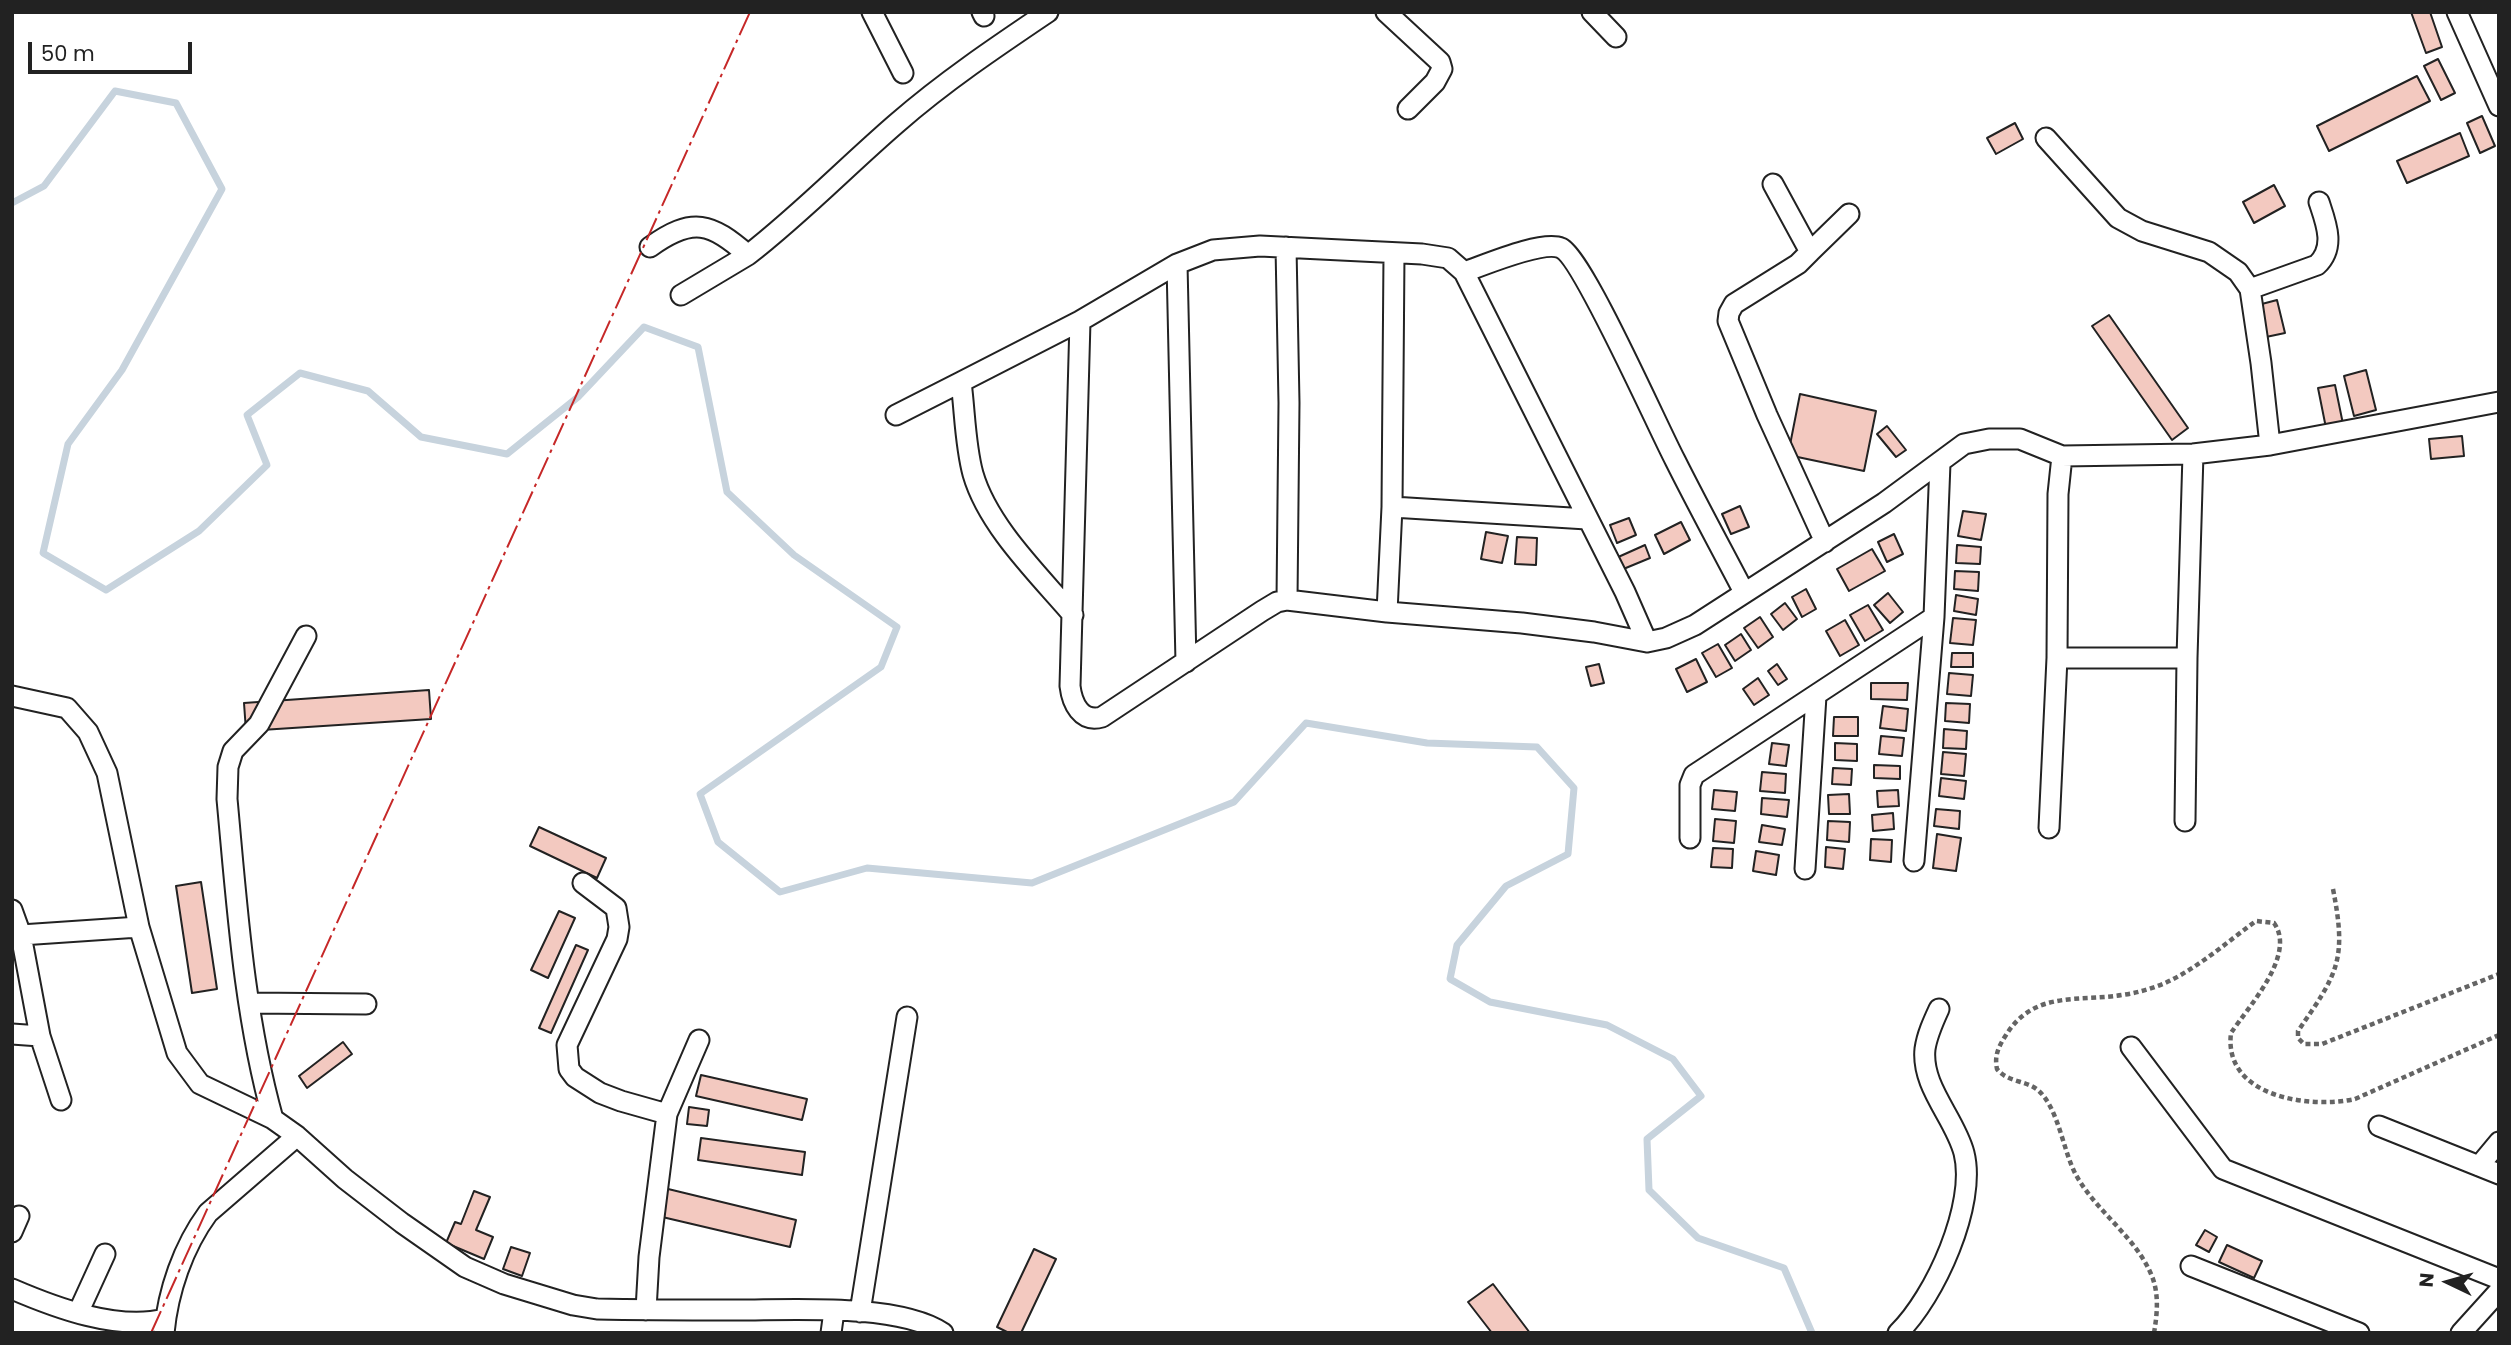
<!DOCTYPE html>
<html>
<head>
<meta charset="utf-8">
<style>
  body { margin:0 }
  #map { position:relative; width:2511px; height:1345px; overflow:hidden; background:#fff; font-family:Poppins,sans-serif }
  canvas { display:block }
  .frame { position:absolute; inset:0; border:14px solid #222; pointer-events:none }
  .north { position:absolute; left:2413px; top:1247px; width:70px; height:70px; -webkit-text-stroke:5px #fff; paint-order:stroke; rotate:275deg; font-size:19px; font-weight:700; line-height:28px; text-align:center; color:#222 }
  .north::after { content:''; display:block; margin:auto; width:24px; height:32px; background:#222; clip-path:polygon(50% 0,100% 100%,50% 72%,0 100%) }
  .scale { position:absolute; left:28px; top:42px; width:164px; height:32px; box-sizing:border-box; border:4px solid #222; border-top:0; padding-left:9px; font-size:21px; line-height:24px; white-space:nowrap; color:#222; -webkit-text-stroke:5px #fff; paint-order:stroke }
</style>
</head>
<body>
<div id="map">
<canvas width="2511" height="1345"></canvas>
<div class="frame"></div>
<div class="north">N</div>
<div class="scale">50 m</div>
</div>
<script>
const ctx = document.querySelector('canvas').getContext('2d');
ctx.lineJoin = 'round';
function trace(path, color, width, dash) { ctx.strokeStyle = color; ctx.lineWidth = width; ctx.lineCap = dash ? 'butt' : 'round'; ctx.setLineDash(dash || []); ctx.stroke(path); }
function fill(path, color) { ctx.fillStyle = color; ctx.fill(path, 'evenodd'); }
trace(new Path2D(`
  M12 203 44 186 115 91 176 103 222 189 122 370 68 444 43 553 106 590 199 531 267 465 247 415 300 373 368 391 421 437 507 454 578 397 644 327 698 347 727 492 794 555 897 627 881 667 700 794 718 842 780 892 867 868 1032 883 1234 802 1306 723 1427 743 1537 747 1574 788 1568 854 1506 886 1457 945 1450 979 1490 1002 1607 1025 1673 1059 1701 1096 1647 1139 1649 1190 1698 1238 1784 1268 1812 1333`), '#c7d3dd', 7);
const building = new Path2D(`
  M2411 12H2430L2442 47 2426 53Z
  M2438 59 2455 93 2441 100 2424 66Z
  M2417 76 2430 101 2329 151 2317 126Z
  M2482 116 2495 146 2480 153 2467 123Z
  M2015 123 2023 139 1996 154 1987 138Z
  M2460 133 2469 156 2407 183 2397 161Z
  M2274 185 2285 206 2254 223 2243 202Z
  M2277 300 2285 333 2266 337 2258 305Z
  M2109 315 2188 428 2172 440 2092 326Z
  M2366 370 2376 410 2354 416 2344 376Z
  M2335 385 2343 424 2326 428 2318 388Z
  M1800 394 1876 411 1864 471 1788 455Z
  M1887 426 1906 450 1896 457 1877 434Z
  M2462 436 2464 456 2431 459 2429 439Z
  M1740 506 1749 527 1731 534 1722 514Z
  M1963 511 1986 514 1981 540 1958 536Z
  M1629 518 1636 535 1617 543 1610 525Z
  M1681 522 1690 540 1664 554 1655 535Z
  M1486 532 1508 536 1502 563 1481 559Z
  M1894 534 1903 554 1887 562 1878 542Z
  M1517 537 1537 538 1536 565 1515 564Z
  M1645 545 1650 558 1621 570 1616 558Z
  M1957 545 1981 547 1980 564 1956 563Z
  M1872 549 1885 571 1849 591 1837 569Z
  M1955 571 1979 572 1978 591 1954 589Z
  M1806 589 1816 609 1802 617 1792 597Z
  M1888 593 1903 612 1890 623 1874 605Z
  M1956 595 1978 599 1976 615 1954 611Z
  M1785 603 1797 619 1783 630 1771 614Z
  M1868 605 1883 630 1865 641 1850 615Z
  M1760 617 1773 637 1758 648 1744 628Z
  M1953 618 1976 620 1973 645 1950 643Z
  M1845 620 1859 645 1840 656 1826 631Z
  M1741 634 1751 650 1735 661 1725 645Z
  M1718 644 1732 668 1716 677 1702 653Z
  M1952 653H1973V667H1951Z
  M1696 659 1707 682 1687 692 1676 669Z
  M1599 664 1604 683 1591 686 1586 667Z
  M1777 664 1787 679 1778 685 1768 671Z
  M1949 673 1973 675 1971 696 1947 694Z
  M1758 678 1769 695 1754 705 1743 689Z
  M1871 683H1908L1907 700 1871 699Z
  M429 690 431 719 246 731 244 703Z
  M1946 703 1970 704 1969 723 1945 721Z
  M1883 706 1908 709 1906 731 1880 728Z
  M1834 717H1858V736H1833Z
  M1944 729 1967 731 1966 749 1943 748Z
  M1881 736 1904 738 1902 756 1879 754Z
  M1772 743 1789 745 1786 766 1769 764Z
  M1835 743 1857 744V761L1835 760Z
  M1943 752 1966 754 1964 776 1941 774Z
  M1874 765 1900 766V779L1874 778Z
  M1833 768 1852 769 1851 785 1832 784Z
  M1762 772 1786 774 1785 793 1760 791Z
  M1941 778 1966 781 1964 799 1939 796Z
  M1714 790 1737 792 1735 811 1712 809Z
  M1898 790 1899 806 1878 807 1877 791Z
  M1849 794 1850 814H1829L1828 795Z
  M1762 798 1789 800 1787 817 1761 814Z
  M1936 809 1960 811 1959 829 1934 826Z
  M1893 813 1894 829 1873 831 1872 815Z
  M1715 819 1736 821 1734 843 1713 841Z
  M1828 821 1850 822 1849 842 1827 840Z
  M1762 825 1785 829 1782 845 1759 842Z
  M539 827 606 858 597 878 530 846Z
  M1937 834 1961 838 1956 871 1933 868Z
  M1871 839 1892 840 1891 862 1870 860Z
  M1826 847 1845 849 1843 869 1825 867Z
  M1713 848 1733 849 1732 868 1711 867Z
  M1756 851 1779 855 1776 875 1753 871Z
  M201 882 217 989 192 993 176 886Z
  M559 911 575 918 548 978 531 970Z
  M576 945 588 950 551 1033 539 1028Z
  M343 1042 352 1054 307 1088 299 1076Z
  M701 1075 807 1099 802 1120 696 1096Z
  M689 1107 709 1110 707 1126 687 1124Z
  M701 1138 805 1152 802 1175 698 1160Z
  M664 1188 796 1220 790 1247 658 1216Z
  M474 1191 490 1197 476 1230 493 1237 484 1259 446 1243 455 1222 461 1224Z
  M2205 1230 2217 1237 2209 1252 2196 1245Z
  M2227 1245 2262 1261 2254 1278 2219 1262Z
  M511 1247 530 1253 522 1276 503 1269Z
  M1034 1249 1056 1259 1021 1333H1009L997 1327Z
  M1493 1284 1530 1333H1492L1468 1302Z`);
fill(building, '#f3c9c0');
trace(building, '#222', 2);
const minor = new Path2D(`
  M872 12 903 73
  M982 12 984 16
  M1386 12 1440 62 1442 69 1435 82 1408 109
  M1592 12 1616 37
  M2457 12 2499 106
  M2046 138 2118 218 2142 231 2209 252 2238 272 2250 289 2261 363 2270 445
  M1773 184 1810 252 1798 264 1734 304 1729 313 1728 321 1767 415 1825 542
  M650 247C693 216 711 223 748 255 801 214 846 167 897 123 944 82 996 47 1048 12
  M1286 247 1289 403 1287 600
  M1810 252 1849 214
  M1177 264 1186 662
  M2250 289 2317 265C2336 247 2326 223 2319 202
  M681 295 748 255
  M1080 321 1070 686C1072 703 1081 723 1102 717L1262 611 1277 602 1287 600 1387 612 1522 623 1594 632 1647 642 1666 638 1695 625 1884 503 1964 444 1989 439H2020L2062 456 2193 454 2270 445 2499 402
  M896 415 961 382
  M1392 507 1587 519
  M1387 612 1392 507 1394 254
  M1073 615C1038 574 988 526 973 474 965 445 965 412 961 382L1080 321 1177 264 1213 250 1260 246 1422 254 1448 258 1464 272
  M1647 642 1625 592 1464 272C1485 265 1542 240 1561 248 1583 258 1658 428 1675 460 1697 504 1721 548 1744 592
  M2057 658H2187
  M12 696 67 708 88 732 107 773 139 927
  M2185 821 2187 658 2193 454
  M2049 828 2057 658 2058 494 2062 456
  M1690 838V785L1694 775 1934 617
  M1914 861 1934 617 1940 463
  M1805 869 1816 696
  M583 883 616 908 619 927 617 939 567 1045 569 1069 575 1077 600 1093 621 1101 667 1114 649 1257 646 1310
  M12 910 21 935 40 1036
  M12 933 21 935 139 927 177 1053 200 1084 273 1119 297 1136 345 1179 402 1223 465 1267 504 1284 573 1305 597 1309C643 1310 690 1310 737 1310 791 1310 899 1303 943 1333
  M249 1003 366 1004
  M12 1034 40 1036 61 1100
  M2131 1047 2223 1169 2499 1279
  M667 1114 699 1040
  M273 1119C244 1015 237 906 227 799L228 767 233 751 259 724 306 636
  M2379 1126 2499 1174
  M2479 1166 2499 1142
  M12 1232 19 1216
  M2191 1266 2359 1333
  M12 1289C56 1308 118 1331 165 1319
  M860 1312 907 1017
  M78 1313 105 1254
  M164 1333C168 1291 183 1247 208 1213L297 1136
  M831 1333 834 1311
  M1898 1333C1935 1297 1977 1204 1964 1153 1955 1118 1921 1087 1925 1049 1927 1035 1933 1022 1939 1009
  M2461 1333 2499 1291`);
trace(minor, '#222', 23);
trace(new Path2D(`
  M2333 889C2347 960 2338 973 2298 1031V1038L2304 1044H2322L2499 974
  M2154 1333C2157 1315 2159 1297 2153 1279 2138 1238 2097 1213 2076 1175 2063 1151 2059 1110 2039 1091 2027 1080 2008 1083 1997 1069 1994 1055 1999 1046 2006 1035 2034 990 2079 1002 2122 995 2137 993 2150 989 2163 984 2197 969 2227 942 2256 921L2274 923C2297 955 2248 1007 2231 1033 2223 1097 2309 1109 2355 1099L2499 1035`), '#646464', 4.5, [5, 3.5]);
trace(minor, '#fff', 19);
trace(new Path2D(`
  M151 1333 750 12`), '#c62828', 2, [24, 5, 3.5, 5]);
</script>
</body>
</html>
